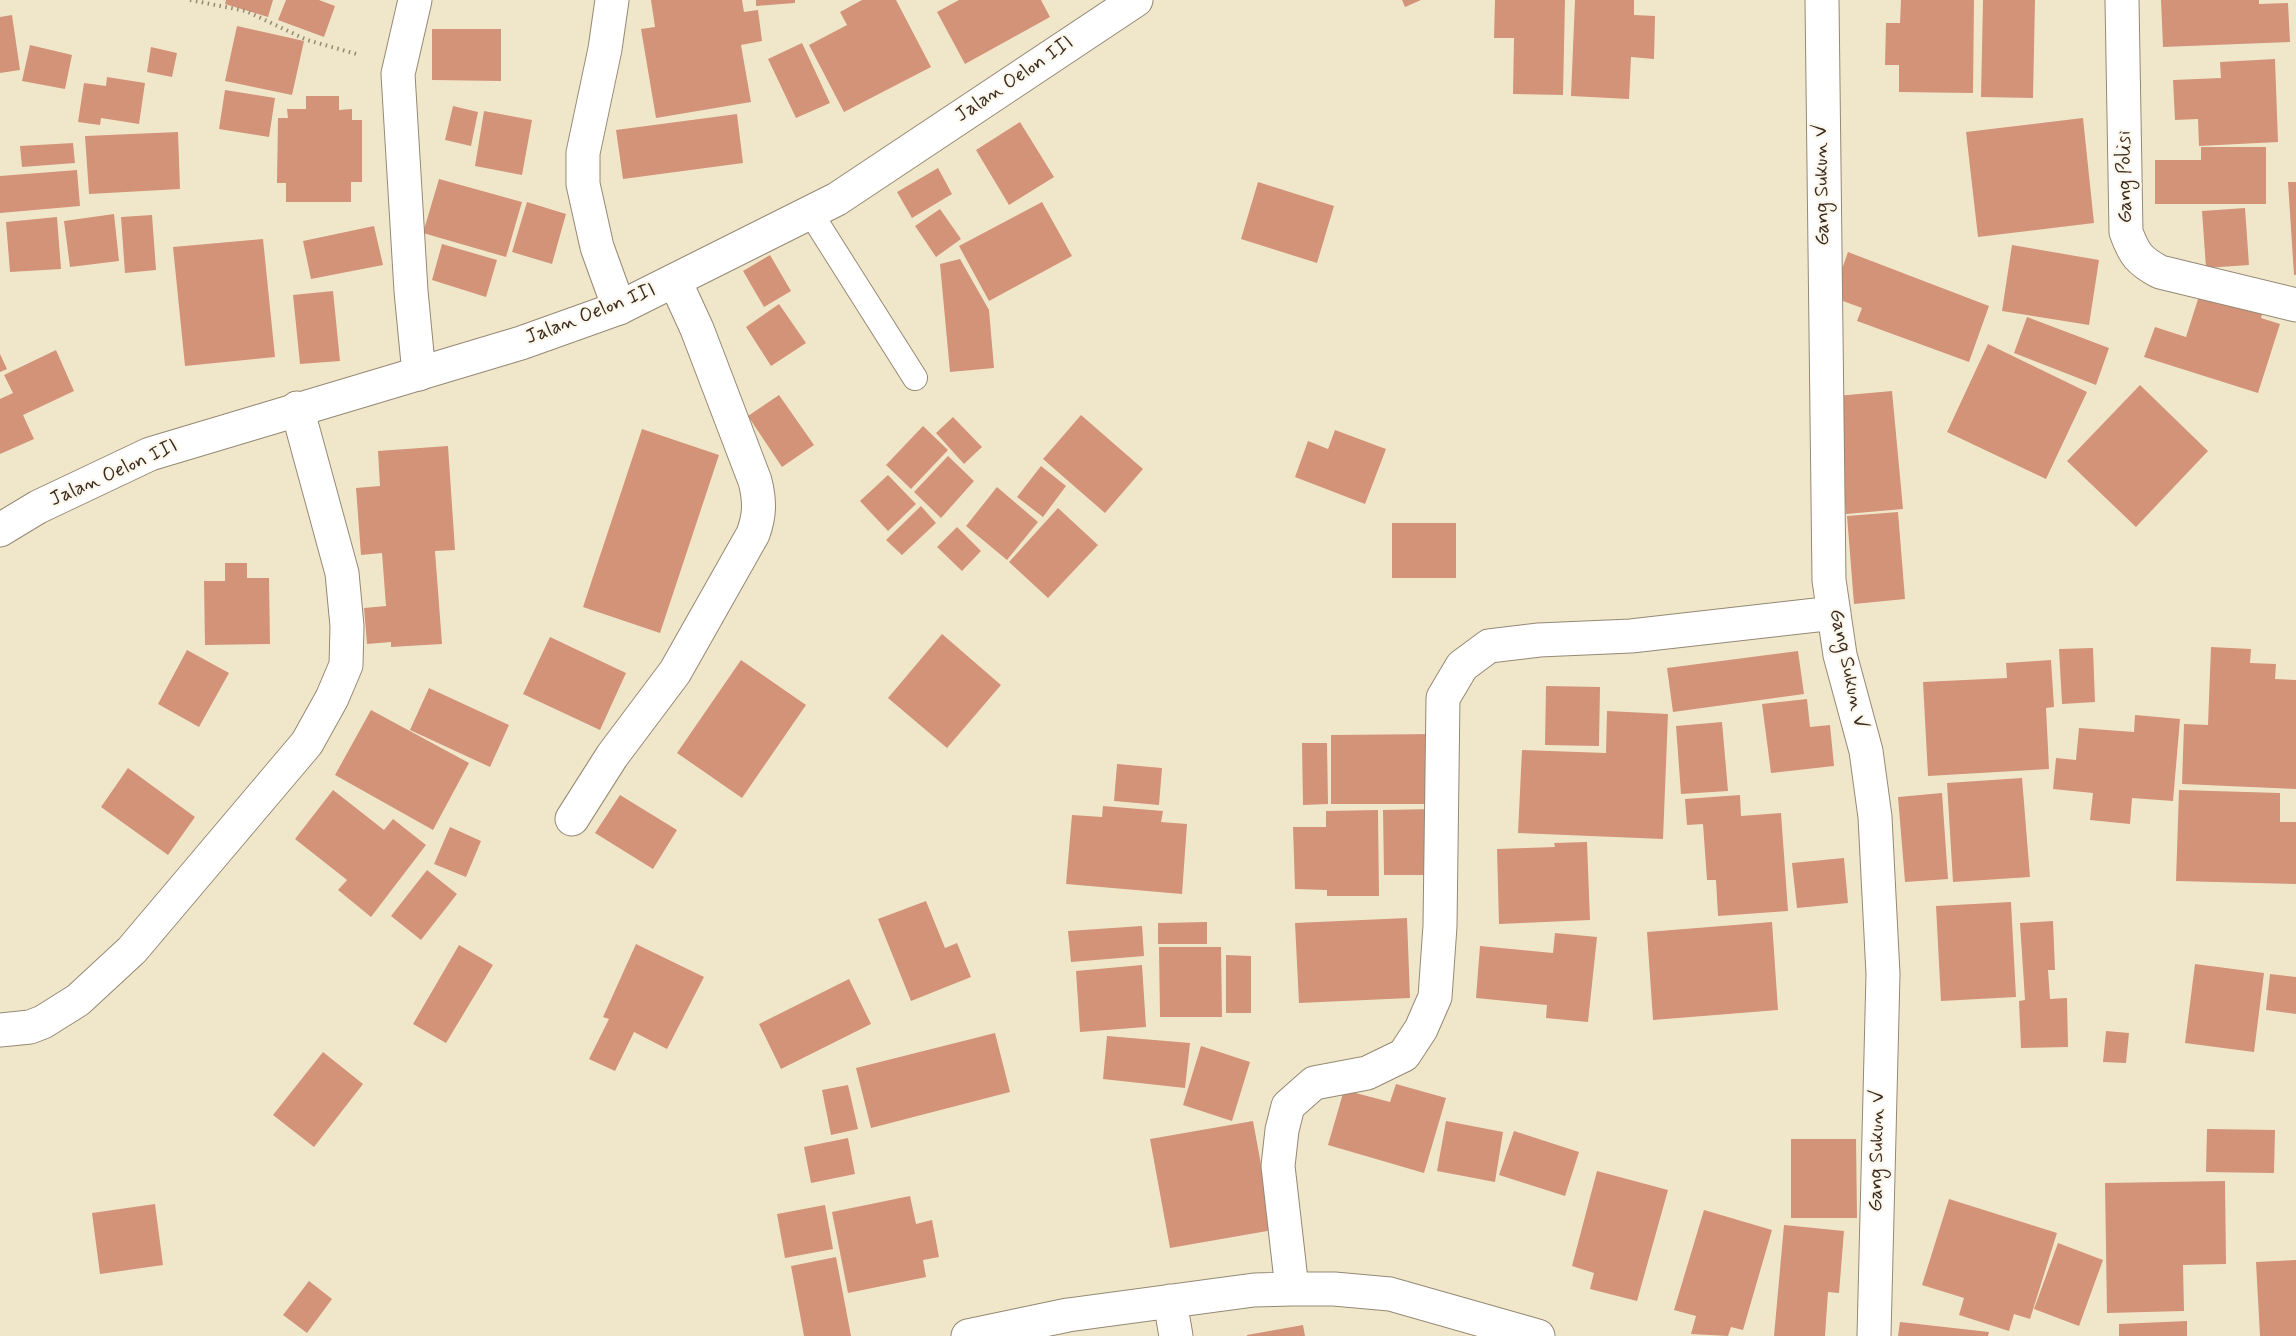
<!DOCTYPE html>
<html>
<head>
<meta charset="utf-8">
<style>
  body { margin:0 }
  canvas { display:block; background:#f0e7cb }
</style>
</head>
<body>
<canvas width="2296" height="1336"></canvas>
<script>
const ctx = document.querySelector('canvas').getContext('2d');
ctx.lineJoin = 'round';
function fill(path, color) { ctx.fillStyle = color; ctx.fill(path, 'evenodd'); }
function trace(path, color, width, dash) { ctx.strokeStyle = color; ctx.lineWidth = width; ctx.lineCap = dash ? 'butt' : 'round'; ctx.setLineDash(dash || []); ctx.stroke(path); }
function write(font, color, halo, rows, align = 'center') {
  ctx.font = font + ' Mynerve,sans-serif'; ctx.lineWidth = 4.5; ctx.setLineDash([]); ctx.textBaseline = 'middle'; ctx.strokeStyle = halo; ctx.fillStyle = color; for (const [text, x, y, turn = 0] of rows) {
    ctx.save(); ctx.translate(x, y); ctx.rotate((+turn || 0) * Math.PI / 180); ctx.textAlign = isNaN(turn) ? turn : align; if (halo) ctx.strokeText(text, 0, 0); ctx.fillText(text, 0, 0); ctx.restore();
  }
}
fill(new Path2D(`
  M226 0H273L268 17 225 4Z
  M286 0H319L335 6 324 37 278 20Z
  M651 0H742L744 12 758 10 762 41 741 45 751 102 656 118 641 29 655 27Z
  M756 0H795V3L756 6Z
  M862 0H896L931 67 844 112 809 45 847 25 840 12Z
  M959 0H1041L1050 17 965 64 937 12Z
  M1402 0H1421L1405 7Z
  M1495 0H1565L1563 95 1513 94 1514 38H1494Z
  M1575 0H1634V15L1655 16 1654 59 1631 57 1629 99 1571 96Z
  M1901 0H1974L1973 93 1899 92V65H1885L1886 23H1900Z
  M1983 0H2035L2033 98 1981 97Z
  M2161 0H2259V4L2288 3 2290 42 2163 47Z
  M12 15 20 70 0 73V17Z
  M237 26 304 41 292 95 225 81Z
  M432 29H501V81L432 80Z
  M802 43 830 103 796 118 768 59Z
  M30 45 72 55 65 89 22 81Z
  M151 47 177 53 172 77 147 72Z
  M2275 59 2278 142 2199 146 2198 119 2175 120 2173 80 2221 78 2220 62Z
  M107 77 145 83 139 124 101 118 100 125 78 122 84 83 106 86Z
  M225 90 275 98 269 137 219 129Z
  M306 96H339V110L352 109V120H362V182H351V202H286V183H277L278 118H288L287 109H306Z
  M453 106 478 112 471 146 445 140Z
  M484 111 532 120 522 175 475 166Z
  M737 114 743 163 623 179 616 130Z
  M2083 118 2094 223 1978 237 1966 132Z
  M1020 122 1054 177 1009 205 976 150Z
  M178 132 180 189 89 194 85 136Z
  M73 143 75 163 22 167 20 146Z
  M2201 147H2266V204H2155V160H2201Z
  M938 168 952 194 912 218 897 192Z
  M77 170 80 206 0 213V176Z
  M439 179 522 202 506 257 423 233Z
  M1258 182 1334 206 1317 263 1241 239Z
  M2288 182H2296V275H2294Z
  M527 202 566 214 552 264 512 252Z
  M1042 202 1072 256 989 301 959 246Z
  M2245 208 2249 265 2206 268 2202 211Z
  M940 209 961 239 936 257 915 226Z
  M114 214 119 261 70 267 64 221Z
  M152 215 156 270 125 273 121 217Z
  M57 217 61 269 10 272 6 222Z
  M374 226 383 265 311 279 303 241Z
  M263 239 275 357 185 366 173 247Z
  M442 244 497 260 486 297 432 280Z
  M2012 245 2099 260 2089 325 2002 311Z
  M1848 252 1989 306 1969 362 1857 321 1862 308 1832 297Z
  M770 255 791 291 764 307 743 271Z
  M960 259 989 310 994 368 950 372 940 264Z
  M333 291 340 361 300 364 293 295Z
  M2199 296 2265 304 2261 318 2280 324 2258 393 2144 357 2155 327 2186 337Z
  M779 304 806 343 771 366 746 327Z
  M2027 317 2109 348 2096 385 2014 353Z
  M1988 344 2087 392 2046 479 1947 432Z
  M56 350 74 391 23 415 34 439 0 454V399L13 393 4 375Z
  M0 354 7 369 0 372Z
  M2140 385 2208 451 2136 527 2067 461Z
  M1892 391 1903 509 1846 514 1836 396Z
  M779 395 814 445 782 467 748 416Z
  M1081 415 1143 469 1105 513 1043 459Z
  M953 417 982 447 964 464 936 433Z
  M923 426 948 450 911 489 886 465Z
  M642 429 719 455 660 633 583 607Z
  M1335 430 1386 449 1365 504 1295 477 1308 441 1328 449Z
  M448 446 455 550 435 551 442 644 391 647V642L367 644 364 608 386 606 382 553 361 555 356 488 380 486 378 451Z
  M948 456 974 481 941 518 914 492Z
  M1041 466 1066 486 1043 517 1017 497Z
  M888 475 916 504 888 531 860 501Z
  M997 487 1038 522 1007 560 966 526Z
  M921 506 936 523 902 555 886 540Z
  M1058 508 1098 545 1048 598 1009 562Z
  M1898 512 1905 599 1854 604 1847 516Z
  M1392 523H1456V578H1392Z
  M957 527 981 551 962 571 937 547Z
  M225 563H247V578H269L270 644 205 645 204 581H225Z
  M942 634 1001 685 947 748 888 698Z
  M550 637 626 673 600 730 523 694Z
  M2211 647 2251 649 2250 663 2276 664 2275 679 2296 680V789L2182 784 2184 724 2208 725Z
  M2093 648 2095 702 2062 704 2059 649Z
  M187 650 229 673 199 727 158 704Z
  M1798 651 1804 694 1673 712 1667 668Z
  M741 660 806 705 742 798 677 753Z
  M2051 660 2054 707 2046 708 2049 769 1928 776 1923 682 2007 678 2006 663Z
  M1546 686 1600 687 1599 746 1545 745Z
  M429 688 509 725 490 767 410 730Z
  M1807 699 1810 727 1830 725 1834 766 1771 773 1762 704Z
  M371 710 469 763 433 830 335 775Z
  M1607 711 1668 714 1663 839 1518 833 1522 750 1606 753Z
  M2135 715 2180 719 2173 801 2132 798 2130 824 2090 820 2093 793 2053 789 2056 758 2076 760 2079 728 2134 732Z
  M1722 722 1728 791 1681 794 1676 726Z
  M1438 734V804H1331V735Z
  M1302 743H1327L1328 804 1303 805Z
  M1117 764 1162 768 1159 805 1114 801Z
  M128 768 195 817 168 855 101 807Z
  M2022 778 2030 877 1953 882 1947 783Z
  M333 790 384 830 393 819 426 845 371 917 338 890 347 880 295 839Z
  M2179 790 2280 793V822H2296V884L2176 881Z
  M1942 793 1948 879 1905 882 1898 797Z
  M620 795 677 830 653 869 595 833Z
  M1740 795 1741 816 1781 813 1788 911 1718 916 1716 880H1707L1703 824 1687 825 1685 799Z
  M1103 806 1163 811 1161 822 1187 824 1182 894 1066 884 1072 815 1102 817Z
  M1436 809 1437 875H1384L1383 810Z
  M1378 810 1379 896H1327V890L1295 889 1293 827H1326V811Z
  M450 827 481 841 466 877 434 864Z
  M1587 842 1590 920 1499 924 1497 849 1555 847 1554 843Z
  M1844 858 1848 903 1797 908 1792 863Z
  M427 870 457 894 421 940 391 916Z
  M926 901 945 948 957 943 971 977 911 1001 878 919Z
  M2011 902 2016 997 1941 1001 1936 906Z
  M1407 918 1410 998 1299 1003 1295 923Z
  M2053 921 2055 970H2048L2050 999 2067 998 2068 1047 2021 1048 2019 1001 2025 1000 2020 923Z
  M1207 922V944H1158V923Z
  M1772 922 1778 1010 1653 1020 1647 932Z
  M1142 926 1144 956 1071 962 1068 931Z
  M1555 933 1597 937 1588 1022 1546 1018 1547 1005 1476 998 1480 946 1553 953Z
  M636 944 704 977 667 1049 634 1032 615 1071 589 1059 609 1019 603 1017Z
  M459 945 493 965 446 1043 413 1024Z
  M1159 947H1221L1222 1017H1160Z
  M1226 955 1251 956V1013H1226Z
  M2195 964 2264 973 2254 1052 2185 1043Z
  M1142 965 1146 1027 1080 1032 1076 971Z
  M2270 974 2296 977V1014L2266 1010Z
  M849 979 871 1024 781 1069 759 1024Z
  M2106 1031 2129 1033 2126 1063 2103 1062Z
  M995 1033 1010 1092 871 1128 856 1068Z
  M1107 1036 1190 1043 1185 1088 1103 1079Z
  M1201 1046 1250 1062 1232 1121 1183 1105Z
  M323 1052 363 1084 314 1147 273 1115Z
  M1396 1084 1446 1098 1424 1173 1328 1145 1344 1090 1390 1102Z
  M848 1085 858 1129 831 1135 822 1090Z
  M1253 1121 1273 1230 1170 1248 1150 1139Z
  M1446 1121 1503 1132 1495 1182 1437 1171Z
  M2207 1129 2275 1130 2274 1173 2206 1172Z
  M1514 1131 1579 1152 1565 1196 1499 1175Z
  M848 1138 855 1174 811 1183 804 1147Z
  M1791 1139H1856L1857 1218H1791Z
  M1597 1171 1668 1190 1637 1301 1590 1289 1594 1273 1572 1266Z
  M2225 1181 2226 1264 2183 1265 2184 1311 2107 1313 2105 1183Z
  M910 1196 916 1224 932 1220 939 1257 923 1260 926 1277 848 1293 832 1212Z
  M1949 1199 2057 1233 2030 1319 2014 1314 2009 1331 1959 1315 1964 1298 1922 1285Z
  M155 1204 163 1265 100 1274 92 1213Z
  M825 1205 833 1249 785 1258 777 1214Z
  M1704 1210 1772 1230 1743 1330 1731 1327 1728 1336 1691 1334 1696 1316 1674 1310Z
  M1784 1225 1844 1231 1839 1293 1828 1292 1825 1336H1774Z
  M2058 1243 2103 1260 2079 1326 2034 1309Z
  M836 1257 851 1336H804L791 1266Z
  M2296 1260V1336H2260L2256 1262Z
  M309 1281 332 1299 307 1333 283 1315Z
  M2187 1321V1336H2119V1324Z
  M1900 1322 1989 1332 1988 1336H1898Z
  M1303 1325 1305 1336H1247V1335Z`), '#d39378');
const service = new Path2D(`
  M810 212 915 378`);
const minor = new Path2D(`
  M415 0 398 74 411 291 419 374
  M612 0 605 49 583 153V184L597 247 619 308
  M1822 0 1829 580 1840 655 1866 751 1875 817 1883 974 1874 1336
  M2122 0 2126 232C2134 254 2139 261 2160 272L2296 305
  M572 819 612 756 675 672 753 534C760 515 760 501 755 481L697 329 675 281
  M0 1030 30 1027 43 1022 78 1000 132 950 307 743 332 698 346 665 347 626 342 573 297 408
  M1292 1289 1278 1166 1282 1130 1288 1106 1314 1083 1367 1073 1404 1055 1421 1029 1435 997 1440 926 1443 698 1462 666 1489 646 1539 640 1631 636 1834 613
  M1170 1301 1176 1336
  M968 1336 1068 1315 1254 1290 1292 1289H1334L1390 1294 1538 1336`);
const tertiary = new Path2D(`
  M0 530 38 507 150 454 521 343 619 308 837 199 1136 0`);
trace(service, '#968874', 26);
trace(minor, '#968874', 35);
trace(tertiary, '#968874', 35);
trace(new Path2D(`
  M190 0 246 11 307 40 360 55`), '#968874', 4, [1.5, 4.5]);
trace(service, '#fff', 24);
trace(minor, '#fff', 33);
trace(tertiary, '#fff', 33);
write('20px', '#3b2a1e', '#fbf7ec', [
  ["Jalan Oelon III",1015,80,-34],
  ["Gang Polisi",2126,177,-91],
  ["Gang Sukun V",1823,185,-91],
  ["Jalan Oelon III",591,315,-21],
  ["Jalan Oelon III",114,474,-24],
  ["Gang Sukun V",1847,669,78],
  ["Gang Sukun V",1878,1151,-89]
]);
</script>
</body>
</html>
